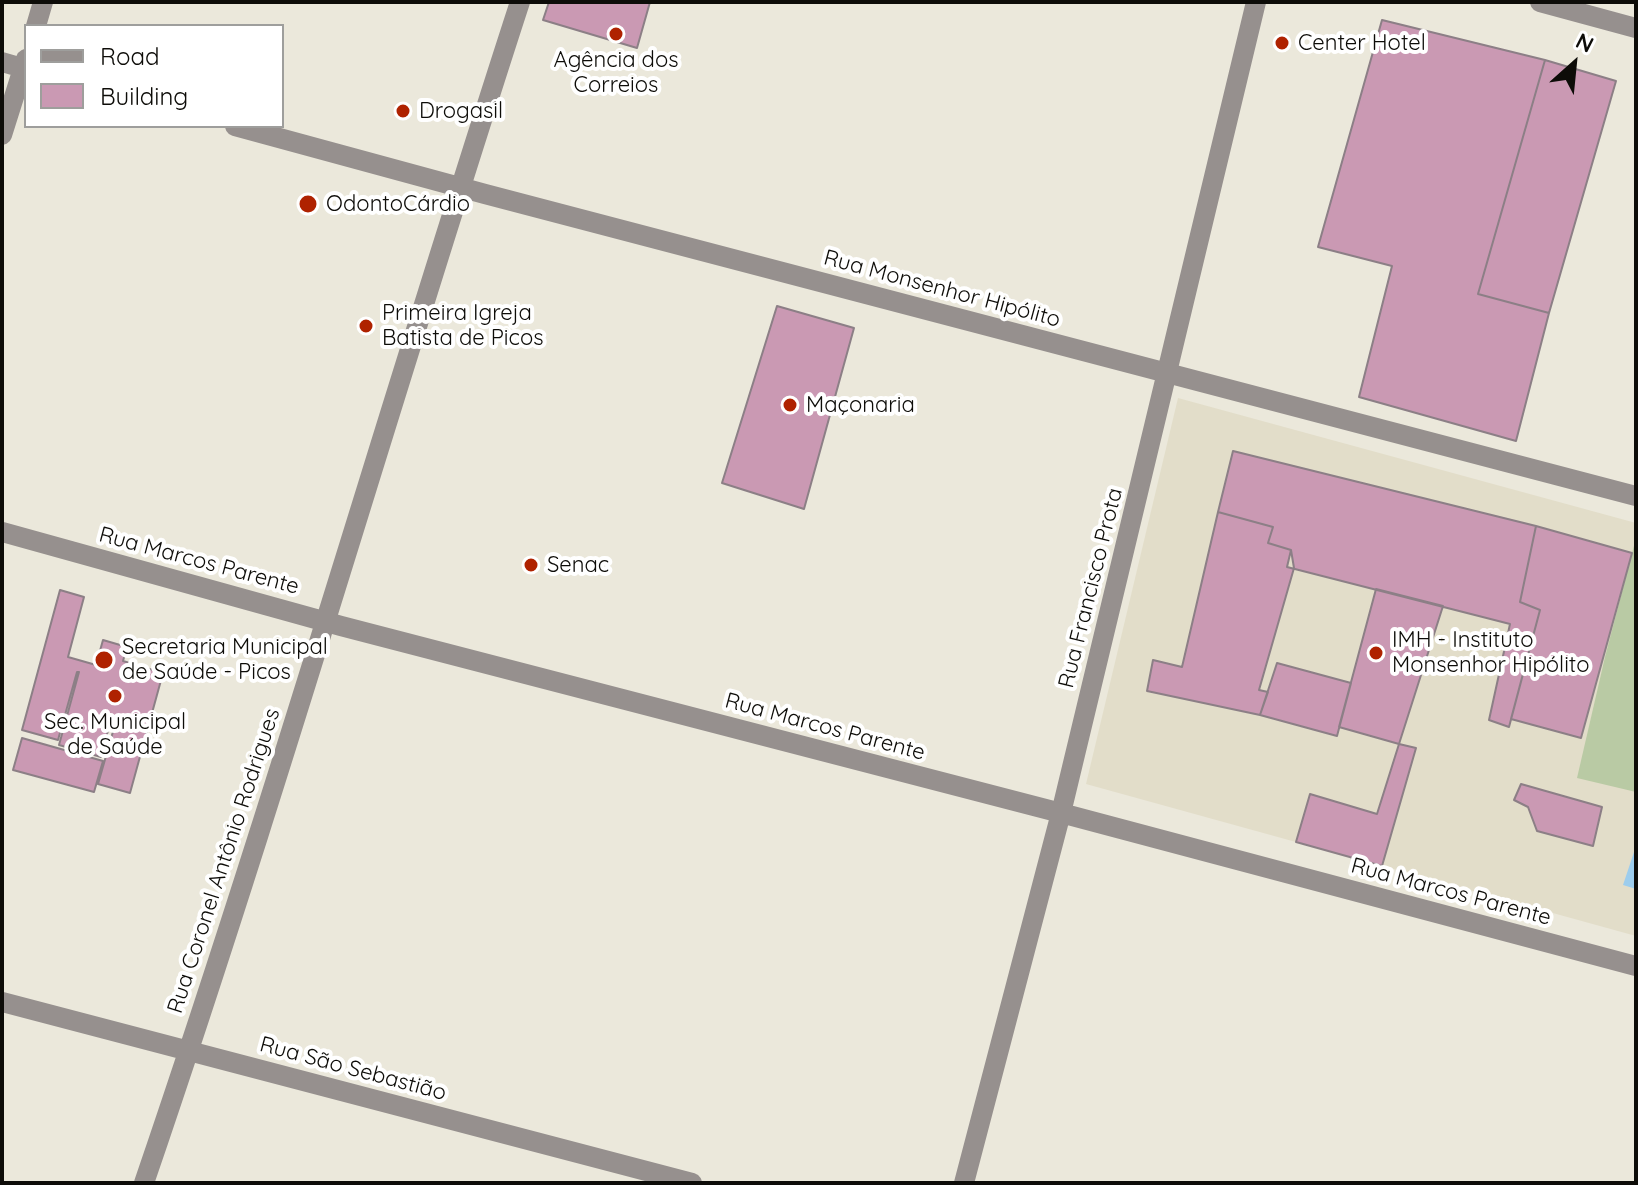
<!DOCTYPE html>
<html>
<head>
<meta charset="utf-8">
<style>
  body { margin:0 }
  #map { position:relative; width:1638px; height:1185px; overflow:hidden; background:#ebe8db; font-family:Quicksand,sans-serif }
  canvas { display:block }
  .frame { position:absolute; inset:0; border:4px solid #0d0c08; pointer-events:none }
  .legend { position:absolute; left:24px; top:24px; width:260px; height:104px; box-sizing:border-box; background:#fff; border:2px solid #9e9e9c; margin:0; padding:10px 14px; list-style:none; font-size:24px; color:#0d0c08 }
  .legend li { display:flex; align-items:center; gap:16px; height:40px }
  .legend b { width:40px; border:2px solid #9e9e9c }
  .north { position:absolute; left:1534px; top:24px; width:80px; height:80px; -webkit-text-stroke:6px #fff; paint-order:stroke; rotate:27deg; font-size:22px; font-weight:700; line-height:32px; text-align:center; color:#0d0c08 }
  .north::after { content:''; display:block; margin:auto; width:28px; height:36px; background:#0d0c08; clip-path:polygon(50% 0,100% 100%,50% 72%,0 100%) }
</style>
</head>
<body>
<div id="map">
<canvas width="1638" height="1185"></canvas>
<div class="frame"></div>
<ul class="legend">
<li><b style="height:10px;background:#96908e"></b>Road</li>
<li><b style="height:22px;background:#ca99b3"></b>Building</li>
</ul>
<div class="north">N</div>
</div>
<script>
const ctx = document.querySelector('canvas').getContext('2d');
ctx.lineJoin = 'round';
function fill(path, color) { ctx.fillStyle = color; ctx.fill(path, 'evenodd'); }
function trace(path, color, width, dash) { ctx.strokeStyle = color; ctx.lineWidth = width; ctx.lineCap = dash ? 'butt' : 'round'; ctx.setLineDash(dash || []); ctx.stroke(path); }
function write(font, color, halo, rows, align = 'center') {
  ctx.font = font + ' Quicksand,sans-serif'; ctx.lineWidth = 8; ctx.setLineDash([]); ctx.textBaseline = 'middle'; ctx.strokeStyle = halo; ctx.fillStyle = color; for (const [text, x, y, turn = 0] of rows) {
    ctx.save(); ctx.translate(x, y); ctx.rotate((+turn || 0) * Math.PI / 180); ctx.textAlign = isNaN(turn) ? turn : align; if (halo) ctx.strokeText(text, 0, 0); ctx.fillText(text, 0, 0); ctx.restore();
  }
}
fill(new Path2D(`
  M1178 398 1636 523V936L1086 784Z`), '#e2ddc9');
fill(new Path2D(`
  M1636 538V792L1577 778 1605 657Z`), '#b9caa4');
fill(new Path2D(`
  M1636 846V889L1623 885Z`), '#9dcded');
const building = new Path2D(`
  M549 2H650L637 48 543 20Z
  M1382 20 1545 60 1478 294 1549 313 1516 441 1359 397 1392 266 1318 247Z
  M1545 60 1616 81 1549 313 1478 294Z
  M777 306 854 328 804 509 722 483Z
  M1233 451 1536 526 1520 602 1540 610 1509 727 1489 720 1510 624 1287 567 1291 550 1268 543 1273 527 1218 512Z
  M1218 512 1273 527 1268 543 1291 550 1294 568 1259 690 1268 692 1260 715 1147 691 1153 660 1182 667Z
  M1536 526 1632 553 1581 738 1511 719 1540 610 1520 602Z
  M1376 589 1443 606 1399 744 1339 727Z
  M60 590 84 597 68 657 96 665 103 640 127 647 123 661 163 673 130 793 98 784 116 721 111 719 101 757 59 745 79 672H77L58 740 22 730Z
  M1277 663 1351 683 1337 736 1260 715Z
  M22 738 103 761 94 792 13 770Z
  M1399 744 1416 748 1382 866 1296 842 1310 794 1377 814Z
  M1521 784 1602 807 1593 846 1537 831 1528 807 1514 800Z`);
fill(building, '#ca99b3');
trace(building, '#8c7f86', 2);
trace(new Path2D(`
  M1540 2 1636 28
  M36 26 43 2
  M2 62 26 69
  M235 126 485 194 1636 496
  M2 135 26 59
  M2 532 341 626 1061 813 1636 966
  M2 1002 692 1183
  M144 1183C278 792 392 395 520 2
  M964 1183 1061 813 1256 2`), '#96908e', 20);
for (const [x, y, r, color] of [
  [616,34,8,"#af2200"],
  [1282,43,8,"#af2200"],
  [403,111,8,"#af2200"],
  [308,204,10,"#af2200"],
  [366,326,8,"#af2200"],
  [790,405,8,"#af2200"],
  [531,565,8,"#af2200"],
  [1376,653,8,"#af2200"],
  [104,660,10,"#af2200"],
  [115,696,8,"#af2200"]
]) { const dot = new Path2D(); dot.arc(x, y, r, 0, 2 * Math.PI); ctx.fillStyle = color; ctx.fill(dot); trace(dot, '#fff', 3); }
write('22px', '#0d0c08', '#fff', [
  ["Center Hotel",1298,43],
  ["Agência dos",616,60,"center"],
  ["Correios",616,85,"center"],
  ["Drogasil",419,111],
  ["OdontoCárdio",326,204],
  ["Primeira Igreja",382,313],
  ["Batista de Picos",382,338],
  ["Maçonaria",806,405],
  ["Senac",547,565],
  ["IMH - Instituto",1392,640],
  ["Monsenhor Hipólito",1392,665],
  ["Secretaria Municipal",122,647],
  ["de Saúde - Picos",122,672],
  ["Sec. Municipal",115,722,"center"],
  ["de Saúde",115,747,"center"]
], 'left');
write('22px', '#0d0c08', '#fff', [
  ["Rua Monsenhor Hipólito",942,289,15],
  ["Rua Marcos Parente",199,561,15],
  ["Rua Francisco Prota",1091,588,-76],
  ["Rua Marcos Parente",825,727,15],
  ["Rua Coronel Antônio Rodrigues",224,861,-72],
  ["Rua Marcos Parente",1451,892,15],
  ["Rua São Sebastião",353,1069,15]
]);
</script>
</body>
</html>
